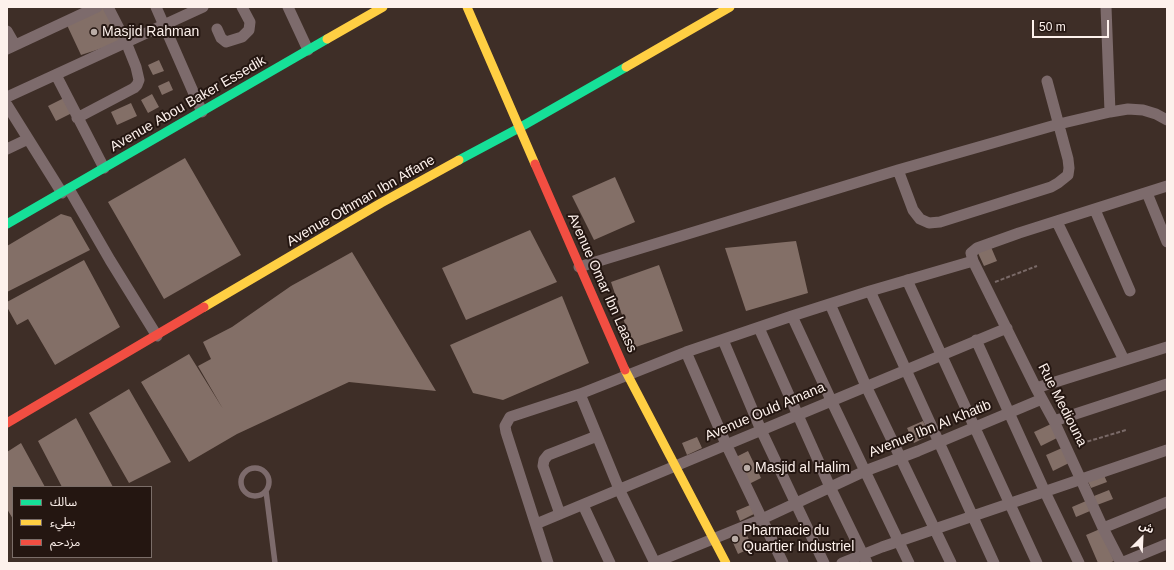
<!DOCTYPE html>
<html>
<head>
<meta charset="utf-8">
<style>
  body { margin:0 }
  #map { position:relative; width:1174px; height:570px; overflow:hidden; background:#3e2e27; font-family:Helvetica,"Noto Sans Arabic",sans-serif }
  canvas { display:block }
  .frame { position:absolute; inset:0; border:8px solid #fdf1ec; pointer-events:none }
  .legend { position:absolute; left:12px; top:486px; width:140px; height:72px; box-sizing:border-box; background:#241611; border:1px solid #7b6e69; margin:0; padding:5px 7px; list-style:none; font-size:12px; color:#fdf1ec }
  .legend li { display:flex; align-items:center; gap:8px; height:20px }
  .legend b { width:20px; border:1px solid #7b6e69 }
  .north { position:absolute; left:1122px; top:518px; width:40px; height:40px; -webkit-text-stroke:3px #241611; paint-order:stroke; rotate:24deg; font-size:11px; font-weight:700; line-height:16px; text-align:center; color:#fdf1ec }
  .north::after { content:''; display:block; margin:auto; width:14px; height:18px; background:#fdf1ec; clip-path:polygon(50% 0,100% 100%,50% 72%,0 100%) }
  .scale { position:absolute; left:1032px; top:20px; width:77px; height:18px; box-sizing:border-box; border:2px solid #fdf1ec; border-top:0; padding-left:5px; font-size:12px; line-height:14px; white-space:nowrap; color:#fdf1ec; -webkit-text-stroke:3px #241611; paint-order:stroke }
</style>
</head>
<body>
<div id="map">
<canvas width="1174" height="570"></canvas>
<div class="frame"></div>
<ul class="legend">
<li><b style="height:5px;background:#16e098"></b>سالك</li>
<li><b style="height:5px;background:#ffcf43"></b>بطيء</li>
<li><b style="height:5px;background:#f24e42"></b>مزدحم</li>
</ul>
<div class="north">ش</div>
<div class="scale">50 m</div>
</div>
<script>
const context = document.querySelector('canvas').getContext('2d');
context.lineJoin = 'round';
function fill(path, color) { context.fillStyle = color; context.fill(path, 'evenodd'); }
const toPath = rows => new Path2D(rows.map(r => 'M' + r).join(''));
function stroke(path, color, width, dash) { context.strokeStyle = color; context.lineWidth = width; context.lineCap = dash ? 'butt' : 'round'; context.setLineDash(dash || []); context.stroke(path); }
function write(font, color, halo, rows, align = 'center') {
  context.font = font + ' Helvetica,sans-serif'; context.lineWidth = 4; context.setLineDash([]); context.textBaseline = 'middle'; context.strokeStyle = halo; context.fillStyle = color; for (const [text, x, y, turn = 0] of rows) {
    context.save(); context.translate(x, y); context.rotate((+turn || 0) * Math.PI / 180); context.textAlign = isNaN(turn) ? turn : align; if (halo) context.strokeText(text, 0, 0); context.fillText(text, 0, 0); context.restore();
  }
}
const building = toPath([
  [101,7,104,7,124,41,81,55,66,23],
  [159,60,164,71,153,75,148,65],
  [169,81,173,90,162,95,158,86],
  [152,94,159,107,148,113,141,100],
  [64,98,72,113,56,121,48,106],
  [131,103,137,116,117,125,111,112],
  [185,158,241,255,164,299,108,202],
  [615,177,635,222,594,240,572,196],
  [61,214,71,217,90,250,7,292,7,246],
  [530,230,557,282,466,320,442,268],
  [796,241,808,293,746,311,725,248],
  [991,247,997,261,984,266,978,253],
  [352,252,436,391,349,382,237,434,189,462,141,382,189,354,223,409,198,366,211,359,203,342,232,327,291,286],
  [84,260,120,327,55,365,28,319,17,325,7,307,7,302],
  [659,265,683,331,633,348,611,282],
  [562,296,589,363,503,400,473,393,450,345],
  [129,389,171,462,129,483,89,413],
  [76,418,113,487,62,487,38,441],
  [923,421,930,435,914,443,907,428],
  [1051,424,1057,438,1041,446,1034,432],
  [697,437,702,448,687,455,682,443],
  [21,443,45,487,13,487,13,519,7,509,7,452],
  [1062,448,1069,463,1053,471,1046,455],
  [748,451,761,478,747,485,734,458],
  [1103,473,1107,482,1091,488,1087,479],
  [1109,490,1113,499,1097,505,1094,496],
  [1086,501,1090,511,1076,517,1072,507],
  [750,505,754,514,740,521,736,511],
  [1100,529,1114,561,1109,563,1098,563,1086,535],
  [744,530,753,547,738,554,730,536]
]);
const path = toPath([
  [995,282,1037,266],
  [1076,445,1126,430]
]);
const lane = toPath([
  '241 482a14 14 0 1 1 28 0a14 14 0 1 1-28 0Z',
  [266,491,275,563]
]);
const street = toPath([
  [156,7,202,112],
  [288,7,308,50],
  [1106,7,1110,112],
  [217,29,221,38,226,42,242,37,249,30,250,22,242,7],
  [7,31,15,45],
  [7,49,97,7],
  [56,75,104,168],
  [7,97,203,7],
  [7,105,62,193],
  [77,118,134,88,137,85,139,80,136,67,126,42,108,7],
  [7,149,28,139],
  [898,170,913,210,920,219,929,223,940,222,1051,187,1058,183,1068,175,1069,168,1068,159,1047,81],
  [69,189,110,260,157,336],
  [1147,193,1167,242],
  [1095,210,1130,291],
  [1057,222,1124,360],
  [579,267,898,170,1059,124,1110,112,1128,109,1143,110,1156,114,1167,120],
  [907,280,1037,563],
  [870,291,994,563],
  [830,304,866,386,951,563],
  [792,316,831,400,909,563],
  [759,328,830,487,867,563],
  [723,340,761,430,824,563],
  [976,340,1045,492,1079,563],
  [686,352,726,444,783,563],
  [1036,388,1167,347],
  [580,394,619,489,655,563],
  [1054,421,1167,384],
  [583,505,610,563],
  [560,514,543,466,544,460,548,455,597,436],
  [536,524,1007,328],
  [1103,528,1167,502],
  [548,563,506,432,505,426,510,417,580,394,686,352,792,316,870,291,973,261],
  [654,563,762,519,865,471,918,451,1042,399],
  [842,563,882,547,1167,450],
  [1121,563,1103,528,1054,421,1036,388,973,261,971,253,977,248,1019,233,1167,186],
  [1121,563,1167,544]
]);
const fast = toPath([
  [459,160,519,128,626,67],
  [7,224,327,39]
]);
const slow = toPath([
  [467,7,535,164],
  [327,39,383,7],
  [626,67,730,7],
  [204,307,381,203,459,160],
  [625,370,726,563]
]);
const jam = toPath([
  [535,164,625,370],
  [7,423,204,307]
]);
const markers = [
  [94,32,4,"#baada7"],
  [747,468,4,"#baada7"],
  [735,539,4,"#baada7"]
];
const poiNames = [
  ["Masjid Rahman",102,32],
  ["Masjid al Halim",755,468],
  ["Pharmacie du",743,531],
  ["Quartier Industriel",743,547]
];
const streetNames = [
  ["Avenue Abou Baker Essedik",188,104,-30],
  ["Avenue Othman Ibn Affane",361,201,-30],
  ["Avenue Omar Ibn Laass",602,283,66],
  ["Rue Mediouna",1062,405,63],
  ["Avenue Ould Amana",765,412,-23],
  ["Avenue Ibn Al Khatib",930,429,-22]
];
fill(building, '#836f67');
stroke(path, '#7a6a68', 2, [4, 2]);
stroke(lane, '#7d6b6c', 5.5);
stroke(street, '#7d6b6c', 11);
stroke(fast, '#16e098', 9);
stroke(slow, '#ffcf43', 9);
stroke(jam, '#f24e42', 9);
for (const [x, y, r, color] of markers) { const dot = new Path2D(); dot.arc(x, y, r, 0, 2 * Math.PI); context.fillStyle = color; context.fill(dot); stroke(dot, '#241611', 1.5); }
write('14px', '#fdf1ec', '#241611', poiNames, 'left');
write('14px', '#fdf1ec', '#241611', streetNames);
</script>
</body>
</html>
